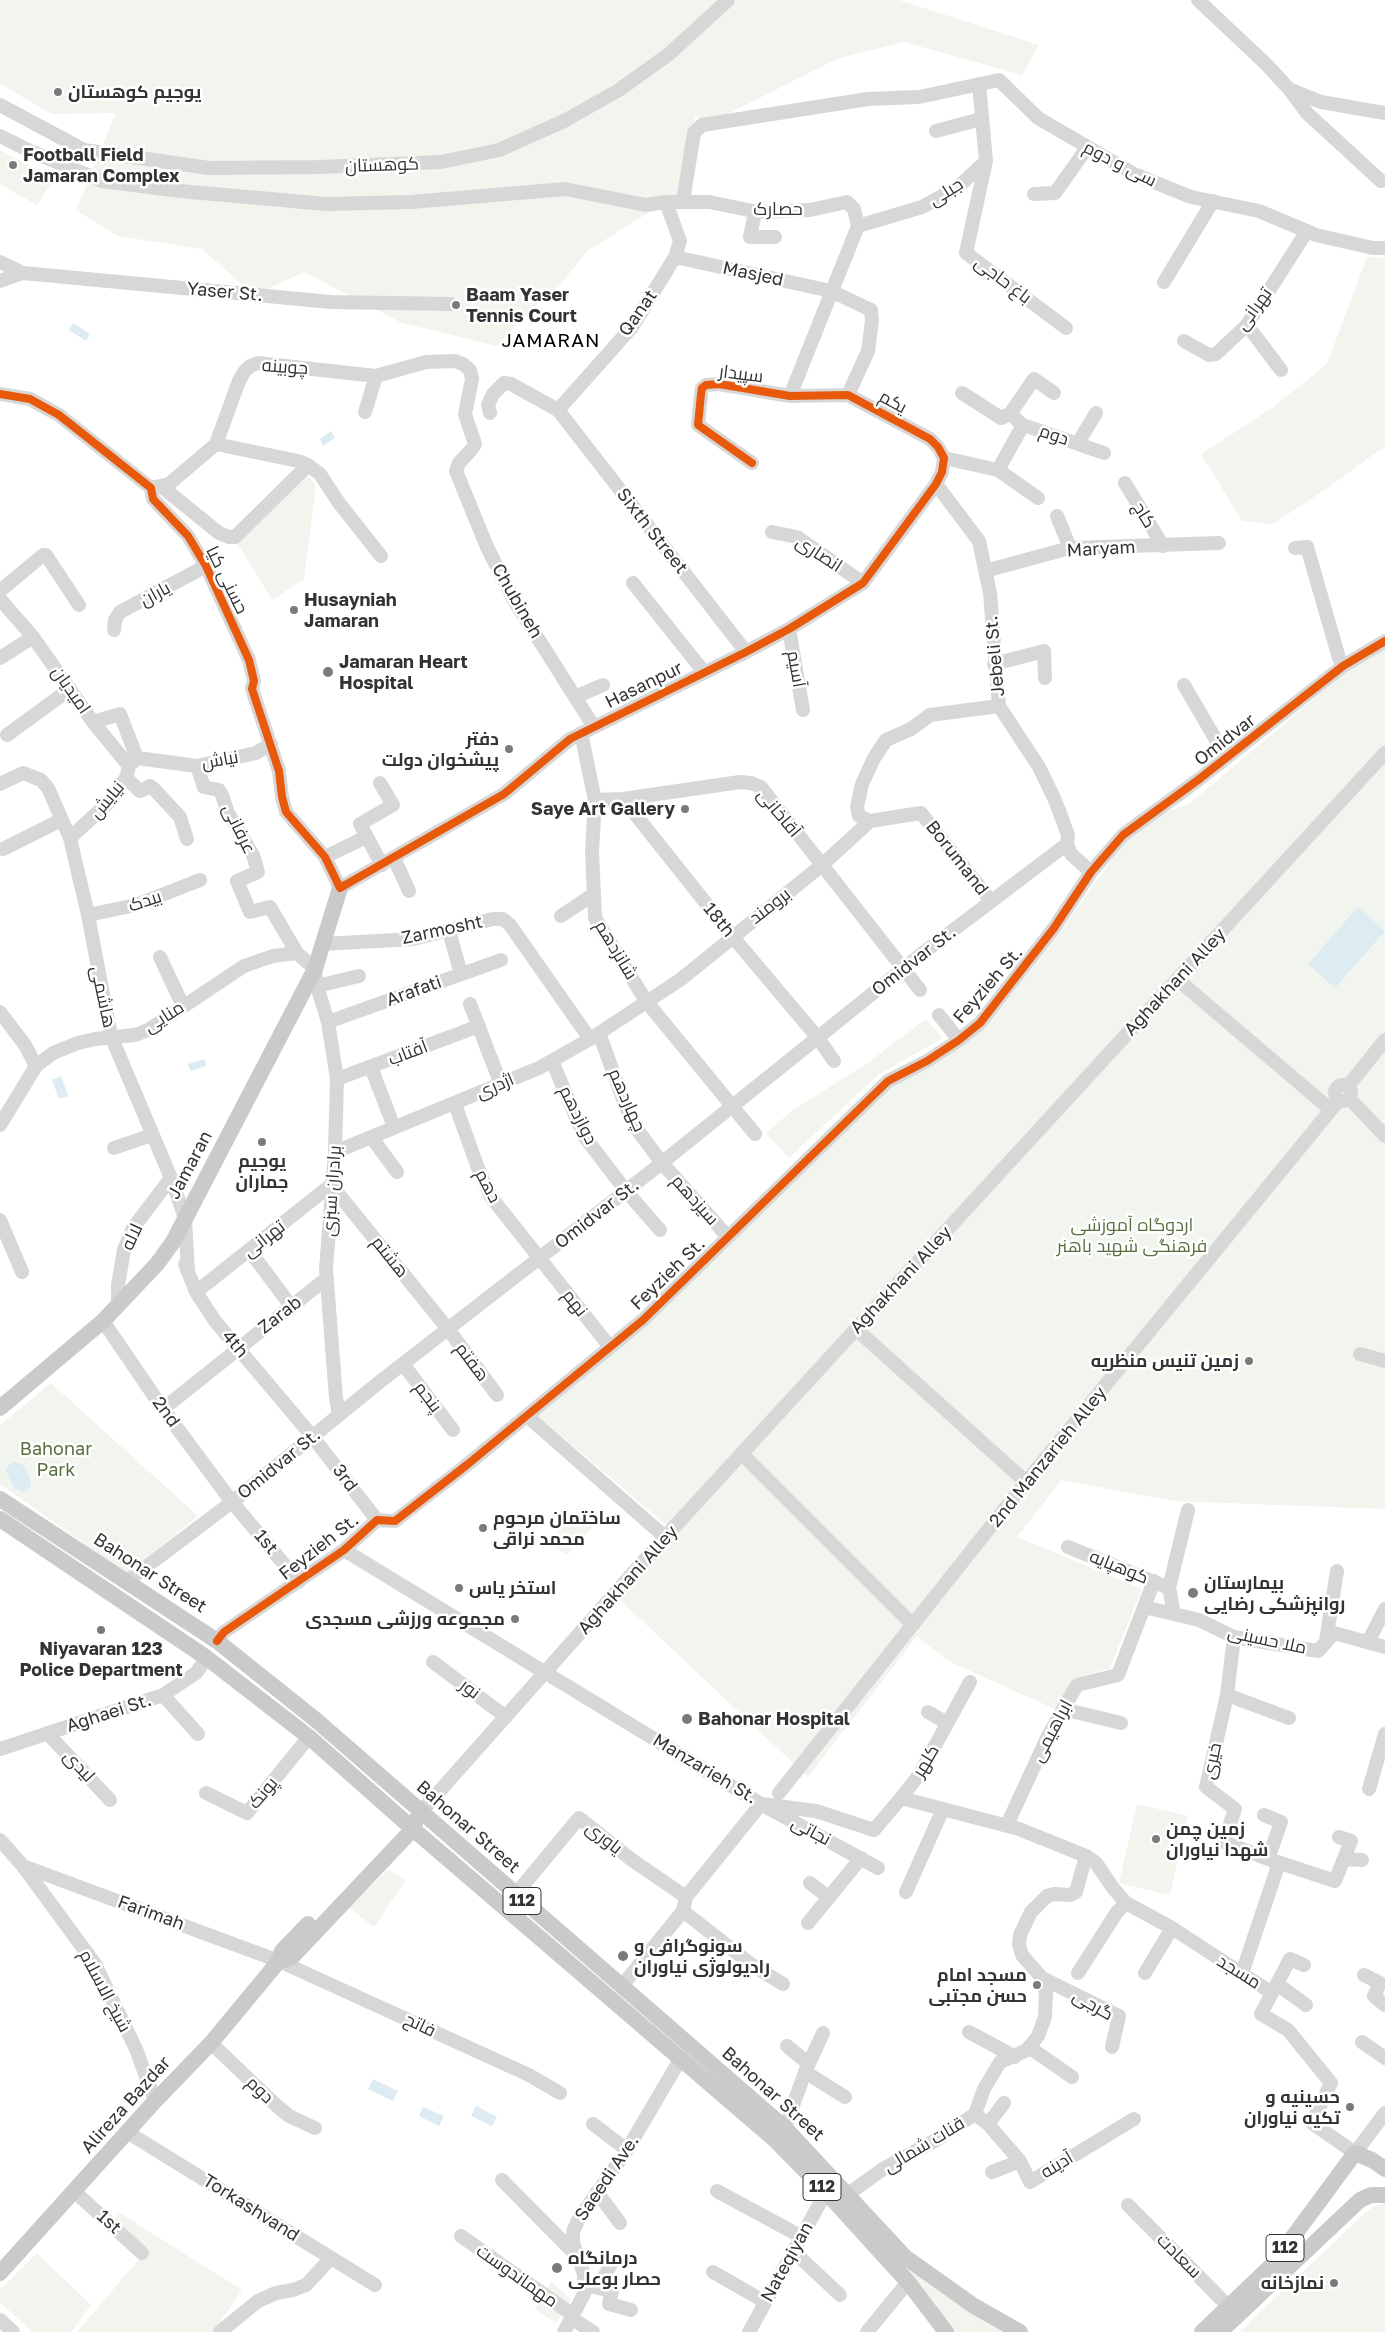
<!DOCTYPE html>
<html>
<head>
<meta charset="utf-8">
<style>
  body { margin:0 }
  canvas { display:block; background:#fff }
</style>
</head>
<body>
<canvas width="1385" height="2332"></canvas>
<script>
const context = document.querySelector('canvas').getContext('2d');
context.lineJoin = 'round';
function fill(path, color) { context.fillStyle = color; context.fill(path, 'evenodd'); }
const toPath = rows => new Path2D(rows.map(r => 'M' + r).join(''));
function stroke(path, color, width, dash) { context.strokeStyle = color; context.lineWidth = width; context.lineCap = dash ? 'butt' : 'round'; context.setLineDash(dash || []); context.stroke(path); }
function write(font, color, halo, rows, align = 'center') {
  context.font = font + ' "Golos Text",Cairo,sans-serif'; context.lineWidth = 5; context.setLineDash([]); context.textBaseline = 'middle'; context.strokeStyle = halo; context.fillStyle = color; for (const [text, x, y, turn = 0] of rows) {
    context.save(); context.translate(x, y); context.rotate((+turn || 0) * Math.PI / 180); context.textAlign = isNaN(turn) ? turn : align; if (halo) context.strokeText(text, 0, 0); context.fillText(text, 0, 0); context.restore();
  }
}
const green = toPath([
  [0,0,899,0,1039,45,1022,75,904,42,839,58,716,120,695,117,682,192,587,251,560,285,524,316,497,346,402,323,304,272,254,295,202,249,117,236,76,210,116,113,52,114,0,84],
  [0,150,54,179,37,205,0,184],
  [1367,257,1385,258,1385,446,1329,487,1273,524,1242,521,1201,454,1272,408,1327,364],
  [306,473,316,486,304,579,272,600,236,541],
  [1385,648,1385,1509,1174,1501,1061,1480,1017,1537,1142,1589,1110,1668,1074,1679,1057,1710,948,1661,917,1636,808,1777,619,1599,677,1534,537,1415,663,1309,891,1087,971,1040,995,1016,1059,934,1126,840,1155,816,1189,804,1347,671],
  [926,1019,943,1038,878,1075,789,1158,766,1133,793,1110,865,1065],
  [51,1383,198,1516,127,1574,0,1484,0,1425],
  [582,1507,599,1520,567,1555,549,1542],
  [1137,1804,1188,1816,1170,1895,1119,1883],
  [388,1870,406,1880,374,1927,349,1908],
  [1385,2203,1385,2332,1239,2332,1366,2212,1374,2206],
  [120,2213,242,2290,213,2332,77,2332,145,2252,112,2221],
  [881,2241,1006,2332,954,2332],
  [37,2253,91,2305,71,2332,32,2332,0,2302,0,2290],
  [551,2282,571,2299,556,2323,535,2309]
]);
const water = toPath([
  [73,323,90,334,86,341,69,330],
  [331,431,335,438,323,446,320,439],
  [1358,907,1385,931,1335,988,1308,964],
  [205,1059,206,1066,190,1071,188,1064],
  [61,1076,68,1096,59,1099,52,1080],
  [14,1462,23,1465,31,1480,30,1487,24,1493,15,1488,8,1476,6,1470,10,1464],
  [373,2079,398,2091,393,2101,368,2089],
  [476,2106,497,2117,492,2126,471,2116],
  [423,2107,444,2116,439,2126,419,2116]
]);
const minor = toPath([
  [1198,0,1267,65,1290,90,1307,113,1381,181],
  [1291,90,1321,102,1385,113],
  [0,105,84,150,209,168,319,167,441,162,499,150,564,121,619,90,669,54,728,0],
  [936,131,981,119],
  [0,136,28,150,102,181,180,191,326,204,411,202,565,189,646,205,666,202,709,202,758,212,810,210,847,202,854,209,858,226],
  [986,161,966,253,1066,328],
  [1034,194,1055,193,1087,148],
  [683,201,694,133,702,125,868,99,919,97,999,80,1038,118,1134,174,1191,197,1259,211,1316,235,1373,248,1385,248],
  [755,212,750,237,775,237],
  [858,226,922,207,957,188,986,161,979,84],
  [675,257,831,291,871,310,872,321,868,351,848,395],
  [0,262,23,273],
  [0,281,23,273,331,302,451,304],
  [1164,282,1213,201],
  [1247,325,1281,370],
  [1184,341,1209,355,1216,354,1247,325,1307,231],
  [962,393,1001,418,1010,414,1023,425],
  [0,394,30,399,59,415,151,488,153,499,188,536,206,566,249,660,254,681,252,689,279,771,282,797,286,812,325,857,340,888,504,794,570,739,746,652,789,629,863,583,936,484,942,472,944,458,938,447,930,439,848,395,790,396,719,384,706,385,702,388,701,394,698,425,752,463],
  [790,396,858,226],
  [558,410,632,327,675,257,680,241,666,202],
  [365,412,376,376],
  [490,413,488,405,493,394,504,383,511,384,558,410,746,652],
  [1010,414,1034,379,1054,393],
  [1078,443,1096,413],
  [216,444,239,381,244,372,250,366,258,363,376,376,426,362,455,361,463,364,470,370,472,379,465,414,475,444,472,449,459,463,456,471,487,547,515,602,594,727],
  [944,458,998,470,1038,498],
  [998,470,1023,425,1104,453],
  [1125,483,1163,546],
  [936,484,979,541,990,593,999,706,1039,767,1055,800,1068,835,1067,844,1071,854,1091,872],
  [161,486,219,533,229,537,235,537,308,465],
  [151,488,169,484,216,444,298,461,308,465,320,474,339,503,381,556],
  [1057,516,1070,548],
  [772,532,797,537,863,583],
  [1295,548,1307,547,1339,658,1343,666],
  [985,571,1070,548,1219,543],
  [633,583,704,672],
  [0,591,43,555,46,555,79,605],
  [0,599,33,637,93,722,129,766],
  [789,629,803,710],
  [114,630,115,620,120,612,206,566],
  [0,658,33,637],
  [994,664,1044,651,1045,678],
  [1184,685,1223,752],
  [575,697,603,685],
  [93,722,120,714,137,758],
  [581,733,595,800,592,851,595,918,646,1001,755,1134],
  [7,735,70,689],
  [137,758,197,766,256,753,271,744],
  [197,766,204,787,219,790,222,795,228,813,253,855,258,872,237,881,250,912,270,907,297,953,315,969,317,986,328,1022,337,1079,335,1152,326,1269,336,1398,339,1415],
  [126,778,140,791,150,786,153,788,180,817,187,839],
  [380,783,393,805,360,824,382,865],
  [0,784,23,773,41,780,48,788,70,838,88,915,111,1036,171,1178,185,1218,188,1272],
  [623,799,732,936,818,1038,834,1061],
  [595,800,623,799,740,782,751,783,761,787,920,990],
  [870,821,859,816,857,807,862,784,874,758,886,740,911,729,930,715,999,706],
  [70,838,110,801,126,778,129,766,135,760],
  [3,849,61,820],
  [325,857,366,837],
  [394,858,409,891],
  [88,915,136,905,200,880],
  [561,916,594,894],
  [449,931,461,974],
  [323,944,413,939,493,919,503,919,510,925,590,1039],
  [160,957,183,1006],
  [1177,979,1331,1110],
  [317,986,359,976],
  [470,1004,500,1082],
  [0,1012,25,1045,36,1066],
  [939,1015,959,1040],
  [328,1022,501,960],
  [599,1033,624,1102,636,1128,662,1163,728,1237],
  [552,1061,584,1136,626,1191,660,1230],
  [371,1067,394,1127],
  [337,1079,479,1026],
  '1335 1093a8 8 0 1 1 16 0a8 8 0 1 1-16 0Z',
  [1348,1086,1385,1040],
  [1349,1098,1385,1136],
  [455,1104,478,1168,491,1197,610,1347],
  [0,1125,36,1066,53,1053,78,1043,95,1039,135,1035,148,1030,244,966,273,956,297,953],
  [372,1138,397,1172],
  [114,1148,152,1135],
  [335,1152,539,1068,590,1039,680,980,822,865,870,821,921,813,991,901],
  [331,1185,448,1329,497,1395],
  [0,1220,22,1272],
  [249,1250,291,1306],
  [185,1264,196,1292,215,1321,312,1436,377,1520],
  [196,1292,331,1185],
  [118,1306,118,1285,124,1250,133,1228,171,1178],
  [103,1321,163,1409,232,1502,299,1582],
  [856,1329,1026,1482],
  [1360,1354,1385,1361],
  [403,1364,453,1430],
  [163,1409,327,1278],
  [527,1416,665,1537],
  [742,1454,913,1625],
  [1068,1547,1169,1588],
  [344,1550,761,1804,816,1811,874,1830,901,1798,1019,1829,1086,1856,1096,1863,1113,1888,1126,1903,1172,1928,1272,1993],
  [126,1582,232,1502,382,1380,649,1173,923,953,1067,844],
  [1144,1607,1199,1620,1234,1637,1318,1651,1334,1633,1385,1647],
  [1174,1613,1169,1588,1188,1510],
  [1234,1637,1227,1695,1206,1787,1235,1809,1224,1842,1268,1859,1335,1881,1351,1841,1339,1837],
  [217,1641,224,1632,344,1550,377,1520,395,1521,468,1464,643,1320,888,1081,927,1061,959,1040,980,1023,1054,928,1091,872,1123,835,1198,780,1343,666,1385,641],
  [1326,1641,1337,1571],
  [1368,1642,1385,1609],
  [433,1662,506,1717],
  [163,1695,198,1734],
  [1227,1695,1289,1718],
  [1063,1709,1121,1723],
  [928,1712,947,1723],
  [47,1733,110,1800],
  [0,1749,163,1695,196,1673,207,1658],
  [1369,1789,1385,1734],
  [206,1793,247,1813,309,1737],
  [779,1793,1026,1482,1339,1100],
  [901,1798,919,1775,970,1682],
  [421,1812,665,1537,1385,753],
  [1264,1815,1281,1822,1268,1859],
  [1007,1825,1048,1736,1077,1685,1118,1675,1154,1581],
  [0,1840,23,1866,95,1964,136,2049,155,2101],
  [1344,1859,1362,1860],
  [23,1866,279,1961,529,2075,560,2093],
  [810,1883,828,1897],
  [906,1892,943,1809],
  [515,1895,579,1818,632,1860,686,1897],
  [683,1911,752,1965,783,1984],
  [808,1923,861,1858],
  [1304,1965,1290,1959,1261,2014,1288,2030,1331,2083,1312,2123,1355,2153,1385,2113],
  [1078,1973,1117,1912,1126,1903],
  [1145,1973,1172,1928],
  [1242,1973,1279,1863],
  [1364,1975,1380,1983,1374,1996,1385,2005],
  [1042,1978,1119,2016,1112,2047],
  [1277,1984,1306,2005],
  [621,1987,683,1911,686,1897,761,1804,878,1868],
  [969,2032,1015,2057],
  [1362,2042,1385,2058],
  [211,2043,277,2106,289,2116,315,2128],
  [787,2046,809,2064],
  [1029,2047,1072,2077],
  [805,2072,845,2097],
  [975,2114,988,2124,1020,2161,1030,2182,1134,2119],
  [593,2124,627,2150],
  [988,2124,1004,2103],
  [785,2128,805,2072,823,2033],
  [127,2132,375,2285],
  [992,2172,1020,2161],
  [502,2180,576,2255],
  [717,2191,802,2237],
  [75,2192,142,2253],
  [597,2192,620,2223],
  [848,2194,883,2169,938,2139,975,2114,984,2089,1000,2062,1027,2050,1038,2036,1045,2017,1046,1993,1042,1978,1022,1955,1019,1945,1020,1935,1031,1912,1047,1896,1054,1894,1070,1895,1076,1892,1086,1856],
  [1128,2205,1229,2307],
  [461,2236,573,2315],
  [793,2251,840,2295],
  [713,2272,765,2302],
  [585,2285,612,2291,609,2304,631,2310],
  [599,2287,612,2262],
  [571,2318,593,2332],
  [0,2320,13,2332],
  [220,2332,258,2301,276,2293,293,2290,306,2285,331,2258],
  [564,2332,584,2294,584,2274,573,2243,573,2232,578,2220,627,2150,681,2058],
  [749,2332,826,2192],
  [867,2332,908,2282]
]);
const major = toPath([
  [0,1408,103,1321,157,1264,173,1242,315,969,340,888],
  [0,1499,217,1641,316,1720,785,2128,905,2257,974,2306,1020,2332],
  [0,1519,207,1658,309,1737,413,1829,774,2139,826,2192,908,2282,946,2332],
  [279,1961,282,1951,308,1924],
  [0,2273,155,2101,211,2043,279,1961,292,1957,413,1829,416,1820],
  [1202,2332,1273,2264,1355,2153,1372,2160,1385,2169],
  [1220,2332,1360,2200,1371,2195,1385,2195]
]);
const cycleway = toPath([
  [0,394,30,399,59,415,151,488,153,499,188,536,206,566,249,660,254,681,252,689,279,771,282,797,286,812,325,857,340,888,504,794,570,739,746,652,789,629,863,583,936,484,942,472,944,458,938,447,930,439,848,395,790,396,719,384,706,385,702,388,701,394,698,425,752,463],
  [217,1641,224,1632,344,1550,377,1520,395,1521,468,1464,643,1320,888,1081,927,1061,959,1040,980,1023,1054,928,1091,872,1123,835,1198,780,1343,666,1385,641]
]);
const markers = [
  [58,92,5,"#7a7a7a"],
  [13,165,5,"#7a7a7a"],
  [456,305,5,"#7a7a7a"],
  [294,610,5,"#7a7a7a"],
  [328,672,6,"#7a7a7a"],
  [509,749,5,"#7a7a7a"],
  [685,809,5,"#7a7a7a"],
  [262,1142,5,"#7a7a7a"],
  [1249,1361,5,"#7a7a7a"],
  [483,1528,5,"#7a7a7a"],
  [459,1588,5,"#7a7a7a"],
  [1193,1593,6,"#7a7a7a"],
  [515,1619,5,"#7a7a7a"],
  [101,1630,5,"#7a7a7a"],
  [687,1719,6,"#7a7a7a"],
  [1156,1839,5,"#7a7a7a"],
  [623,1956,6,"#7a7a7a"],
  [1037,1985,5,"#7a7a7a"],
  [1350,2107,5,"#7a7a7a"],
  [557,2268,6,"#7a7a7a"],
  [1334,2283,5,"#7a7a7a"]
];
const shields = [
  [522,1901,38],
  [822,2187,38],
  [1285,2248,38]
];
const shieldNames = [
  ["112",522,1901],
  ["112",822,2187],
  ["112",1285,2248]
];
const poiNames = [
  ["یوجیم کوهستان",68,92],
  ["Football Field",23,155],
  ["Jamaran Complex",23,176],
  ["Baam Yaser",466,295],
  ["Tennis Court",466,316],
  ["Husayniah",304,600],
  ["Jamaran",304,621],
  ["Jamaran Heart",339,662],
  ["Hospital",339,683],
  ["دفتر",499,739,"right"],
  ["پیشخوان دولت",499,760,"right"],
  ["Saye Art Gallery",675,809,"right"],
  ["یوجیم",262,1161,"center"],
  ["جماران",262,1182,"center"],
  ["زمین تنیس منظریه",1239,1361,"right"],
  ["ساختمان مرحوم",493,1518],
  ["محمد نراقی",493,1539],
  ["بیمارستان",1204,1583],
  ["روانپزشکی رضایی",1204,1604],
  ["استخر یاس",469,1588],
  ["مجموعه ورزشی مسجدی",505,1619,"right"],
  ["Niyavaran 123",101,1649,"center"],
  ["Police Department",101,1670,"center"],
  ["Bahonar Hospital",698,1719],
  ["زمین چمن",1166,1829],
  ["شهدا نیاوران",1166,1850],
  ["سونوگرافی و",634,1946],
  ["رادیولوژی نیاوران",634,1967],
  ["مسجد امام",1027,1975,"right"],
  ["حسن مجتبی",1027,1996,"right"],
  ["حسینیه و",1340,2097,"right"],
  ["تکیه نیاوران",1340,2118,"right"],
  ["درمانگاه",568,2258],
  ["حصار بوعلی",568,2279],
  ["نمازخانه",1324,2283,"right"]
];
const streetNames = [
  ["سی و دوم",1120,164,27],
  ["کوهستان",382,165,-2],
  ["جبلی",946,192,-32],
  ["حصارک",778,209],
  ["Masjed",753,274,12],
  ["باغ حاجی",1003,280,37],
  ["Yaser St.",225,292,5],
  ["تهرانی",1254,309,-54],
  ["Qanat",638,313,-55],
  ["چوبینه",285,367,4],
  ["سپیدار",741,374,7],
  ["یکم",893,402,29],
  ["دوم",1054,435,19],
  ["کاج",1144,515,59],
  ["Sixth Street",652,531,52],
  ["Maryam",1101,549,-3],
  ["انصاری",819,554,33],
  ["حسنی کیا",227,580,64],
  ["یاران",155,594,-29],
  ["Chubineh",517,601,60],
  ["Jebeli St.",995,656,-95],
  ["آسیم",796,669,80],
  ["Hasanpur",644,685,-26],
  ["امیدیان",71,690,55],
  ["Omidvar",1225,740,-38],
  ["نیاش",220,760,-10],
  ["نیایش",107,800,-50],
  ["آقاخانی",779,813,50],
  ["عرفانی",239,829,64],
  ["Borumand",957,858,52],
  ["بیدک",145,901,-18],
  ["برومند",770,906,-38],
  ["18th",719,920,51],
  ["Zarmosht",442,930,-12],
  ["شانزدهم",616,950,59],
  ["Omidvar St.",914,961,-38],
  ["Aghakhani Alley",1175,982,-47],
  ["Feyzieh St.",988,985,-49],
  ["Arafati",414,991,-20],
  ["هاشمی",103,997,78],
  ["منایی",164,1017,-32],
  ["آفتاب",408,1053,-21],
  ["اژدری",495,1086,-23],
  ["چهاردهم",627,1100,66],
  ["دوازدهم",578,1115,63],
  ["Jamaran",190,1165,-62],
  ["دهم",488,1186,62],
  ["برادران سبزی",332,1191,-86],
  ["سیزدهم",695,1200,48],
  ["Omidvar St.",597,1214,-38],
  ["لاله",132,1237,-65],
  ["تهرانی",264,1239,-38],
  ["هشتم",390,1257,51],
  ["Feyzieh St.",668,1274,-44],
  ["Aghakhani Alley",901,1280,-47],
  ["نهم",575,1303,52],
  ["Zarab",280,1315,-38],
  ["4th",235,1344,50],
  ["هفتم",472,1362,53],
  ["پنجم",428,1397,53],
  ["2nd",166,1412,54],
  ["2nd Manzarieh Alley",1048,1457,-51],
  ["Omidvar St.",279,1464,-39],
  ["3rd",345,1478,53],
  ["1st",266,1542,50],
  ["Feyzieh St.",319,1547,-38],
  ["کوهپایه",1119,1567,22],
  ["Bahonar Street",150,1573,33],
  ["Aghakhani Alley",628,1580,-48],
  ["ملا حسینی",1267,1640,12],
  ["نور",470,1689,37],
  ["Aghaei St.",109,1713,-18],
  ["ابراهیمی",1052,1731,-62],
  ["کلهر",926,1761,-59],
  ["خیری",1212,1761,-78],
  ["لیدی",79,1766,47],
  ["Manzarieh St.",705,1769,31],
  ["پونک",263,1793,-50],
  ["Bahonar Street",468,1827,41],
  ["نجاتی",811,1831,28],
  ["یاوری",604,1838,38],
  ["Farimah",151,1913,20],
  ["مسجد",1239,1972,32],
  ["شیخ الاسلام",105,1991,62],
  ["گرجی",1093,2005,30],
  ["فاتح",420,2025,25],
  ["دوم",260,2090,44],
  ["Bahonar Street",773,2094,42],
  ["Alireza Bazdar",126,2105,-48],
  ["قنات شمالى",924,2145,-31],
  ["آدینه",1057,2165,-31],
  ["Saeedi Ave.",607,2178,-56],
  ["Torkashvand",251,2208,32],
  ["1st",109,2222,42],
  ["سعادت",1179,2256,45],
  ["Nateqiyan",787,2262,-61],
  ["مهماندوست",517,2276,35]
];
const parkNames = [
  ["اردوگاه آموزشی",1132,1225],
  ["فرهنگی شهید باهنر",1132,1246],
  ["Bahonar",56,1449],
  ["Park",56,1470]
];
const neighbourhoodNames = [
  ["JAMARAN",551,341]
];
fill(green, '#f1f5ed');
fill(water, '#ddebf3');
stroke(minor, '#d7d7d7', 14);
stroke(major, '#cacaca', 16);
stroke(cycleway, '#e8590c', 8);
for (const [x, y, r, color] of markers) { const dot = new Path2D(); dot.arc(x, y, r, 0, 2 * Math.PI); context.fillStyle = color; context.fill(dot); stroke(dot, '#fff', 2); }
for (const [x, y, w] of shields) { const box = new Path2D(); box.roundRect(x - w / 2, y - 13.5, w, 27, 4); context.fillStyle = '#fff'; context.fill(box); stroke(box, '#333', 1); }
write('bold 16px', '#333', null, shieldNames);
write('bold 18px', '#333', '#fff', poiNames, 'left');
write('18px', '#333', '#fff', streetNames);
write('18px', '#56703f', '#fff', parkNames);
context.letterSpacing = '1px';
write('19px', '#000', '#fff', neighbourhoodNames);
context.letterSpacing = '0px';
</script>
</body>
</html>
